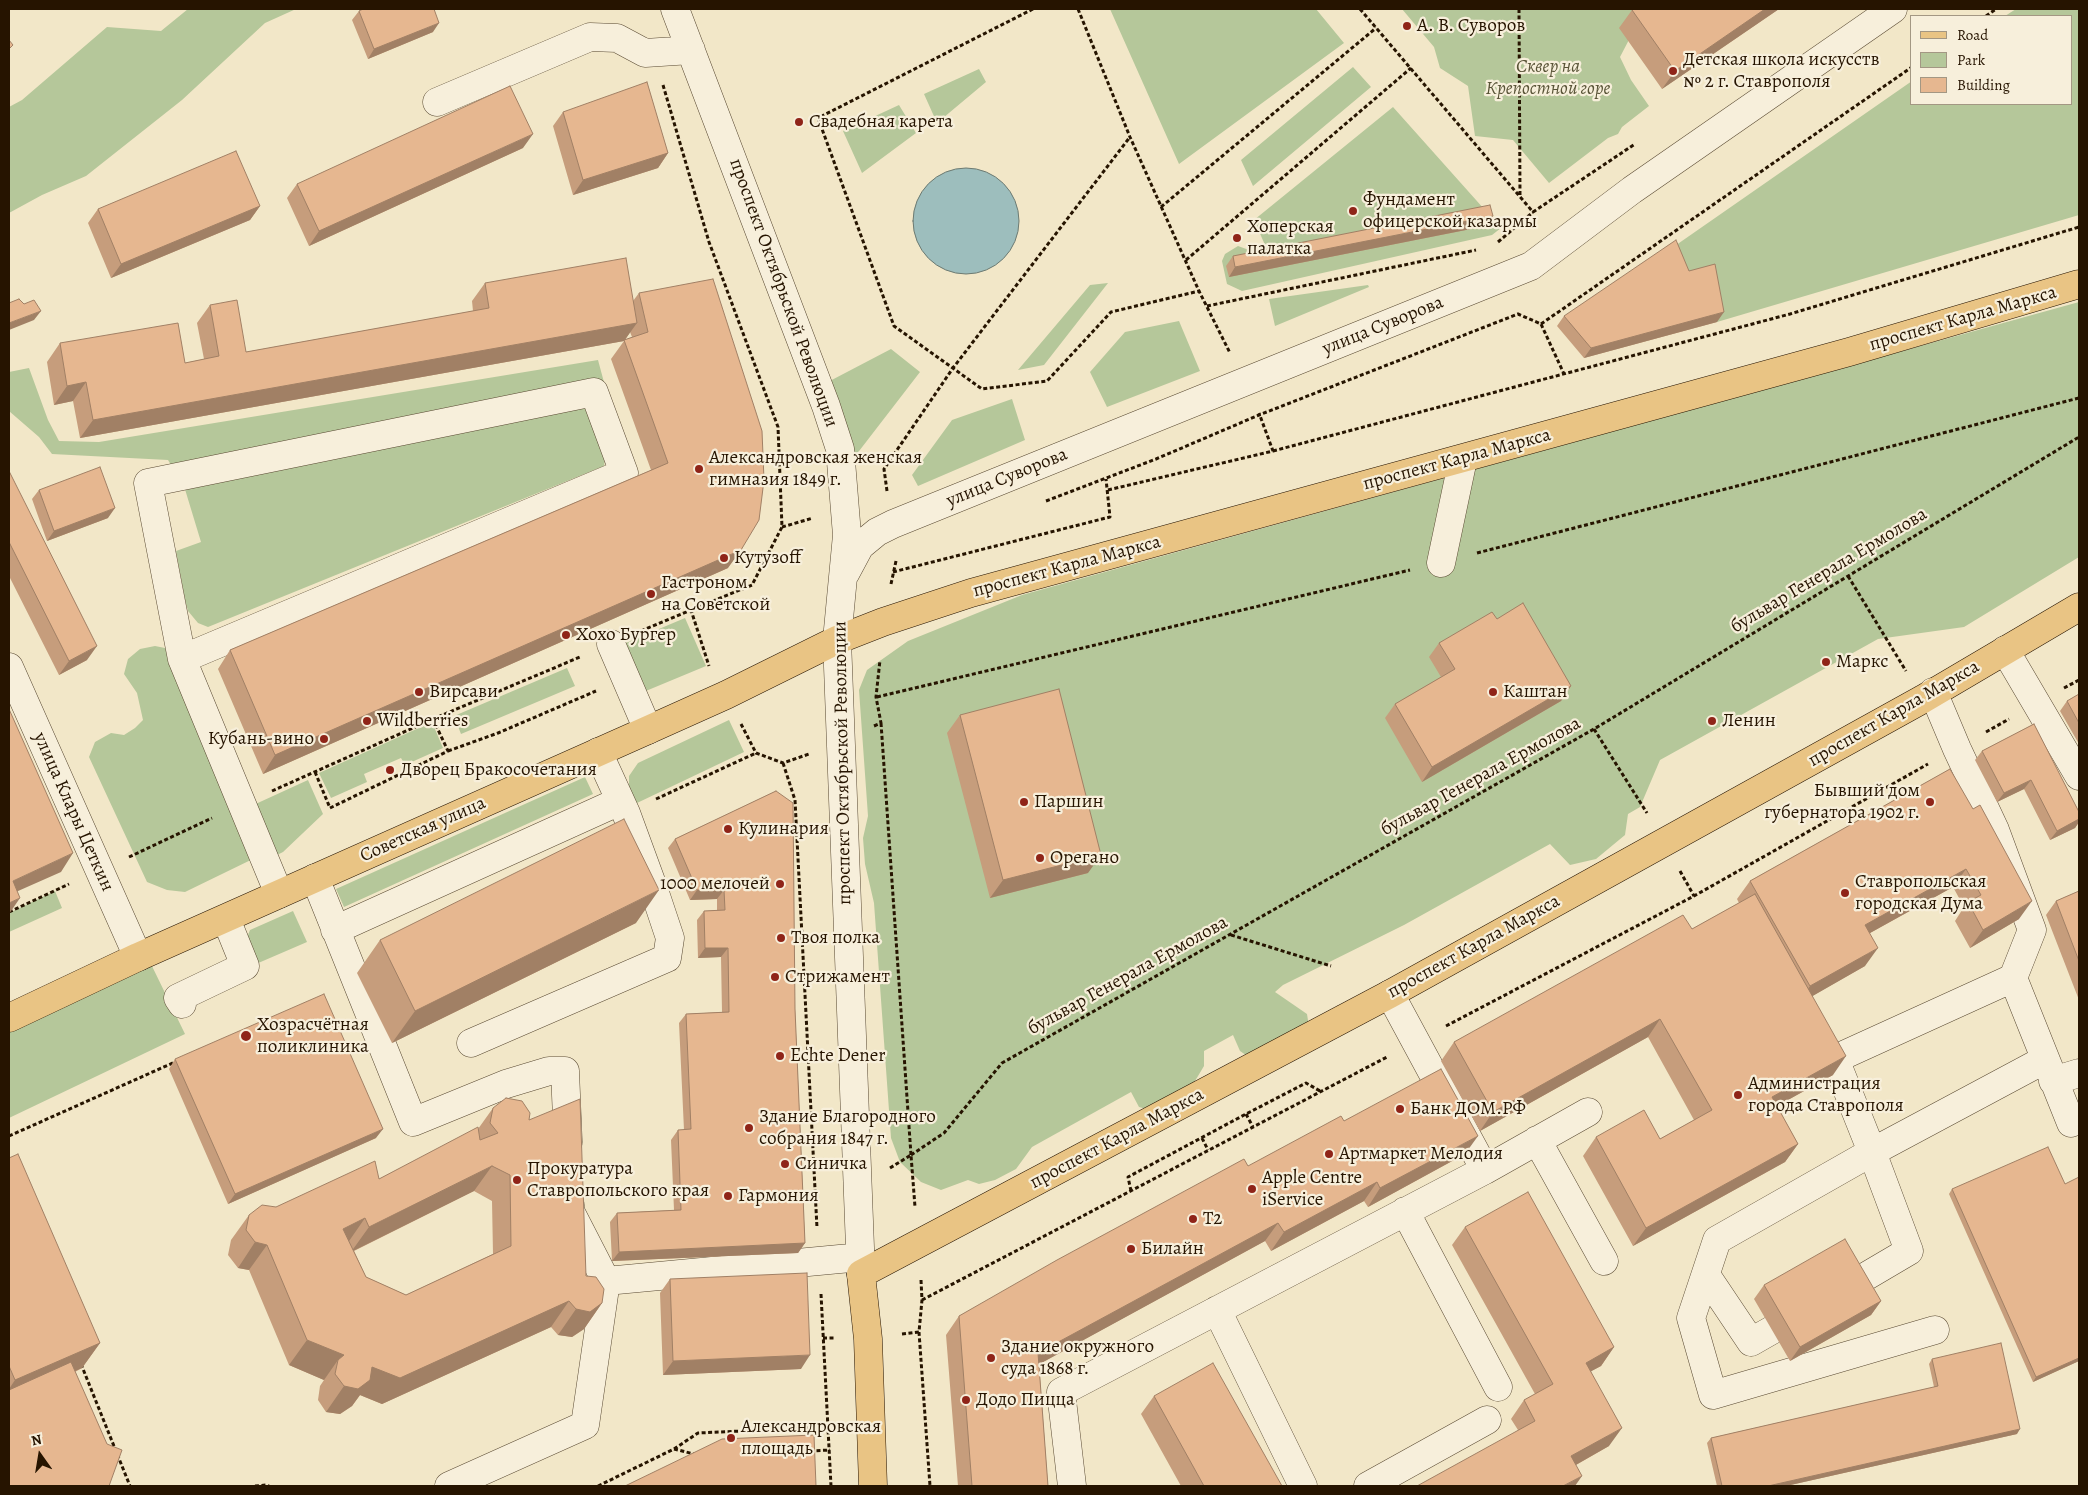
<!DOCTYPE html>
<html>
<head>
<meta charset="utf-8">
<style>
  body { margin:0 }
  #map { position:relative; width:2088px; height:1495px; overflow:hidden; background:#f2e7c8; font-family:Alegreya,serif }
  canvas { display:block }
  .frame { position:absolute; inset:0; border:10px solid #261400; pointer-events:none }
  .legend { position:absolute; left:1910px; top:15px; width:162px; height:90px; box-sizing:border-box; background:#f7efdb; border:1px solid #a39783; margin:0; padding:6px 9px; list-style:none; font-size:15px; color:#261400 }
  .legend li { display:flex; align-items:center; gap:10px; height:25px }
  .legend b { width:25px; border:1px solid #a39783 }
  .north { position:absolute; left:15px; top:1430px; width:50px; height:50px; -webkit-text-stroke:4px #f7efdb; paint-order:stroke; rotate:347deg; font-size:14px; font-weight:700; line-height:20px; text-align:center; color:#261400 }
  .north::after { content:''; display:block; margin:auto; width:18px; height:22px; background:#261400; clip-path:polygon(50% 0,100% 100%,50% 72%,0 100%) }
</style>
</head>
<body>
<div id="map">
<canvas width="2088" height="1495"></canvas>
<div class="frame"></div>
<ul class="legend">
<li><b style="height:6px;background:#e9c484"></b>Road</li>
<li><b style="height:14px;background:#b5c79a"></b>Park</li>
<li><b style="height:14px;background:#e6b790"></b>Building</li>
</ul>
<div class="north">N</div>
</div>
<script>
const context = document.querySelector('canvas').getContext('2d');
context.lineJoin = 'round';
function fill(path, color) { context.fillStyle = color; context.fill(path, 'evenodd'); }
const toPath = rows => new Path2D(rows.map(r => 'M' + r).join(''));
function stroke(path, color, width, dash) { context.strokeStyle = color; context.lineWidth = width; context.lineCap = dash ? 'butt' : 'round'; context.setLineDash(dash || []); context.stroke(path); }
function write(font, color, halo, rows, align = 'center') {
  context.font = font + ' Alegreya,serif'; context.lineWidth = 4.5; context.setLineDash([]); context.textBaseline = 'middle'; context.strokeStyle = halo; context.fillStyle = color; for (const [text, x, y, turn = 0] of rows) {
    context.save(); context.translate(x, y); context.rotate((+turn || 0) * Math.PI / 180); context.textAlign = isNaN(turn) ? turn : align; if (halo) context.strokeText(text, 0, 0); context.fillText(text, 0, 0); context.restore();
  }
}
const green = toPath([
  [188,9,296,9,265,23,182,100,86,176,42,195,9,213,9,107,22,100,107,27,161,31],
  [1110,9,1316,9,1344,43,1179,164],
  [1402,9,1645,9,1620,57,1631,80,1649,106,1622,127,1618,134,1608,138,1549,183,1513,140,1475,136,1468,86,1440,68,1434,47],
  [2016,9,2079,9,2079,215,1717,322,1708,274,1682,281,1669,250,1912,81,1912,104,2072,104,2072,16,2005,16],
  [1353,67,1371,87,1253,186,1241,160],
  [979,69,986,82,937,123,924,94],
  [899,105,916,133,862,173,843,131],
  [1393,107,1501,228,1492,235,1242,291,1227,284,1222,261,1225,254,1238,246,1249,250,1265,245,1254,220],
  [1108,283,1044,365,1018,370,1090,285],
  [1368,285,1369,287,1275,326,1269,299],
  [2079,302,2079,557,1964,627,1878,639,1660,760,1640,807,1628,814,1625,835,1596,859,1570,865,1550,844,1404,925,1283,985,1275,992,1307,1014,1309,1027,1253,1060,1240,1051,1233,1035,1204,1051,1204,1066,1192,1086,1157,1112,1139,1107,1131,1092,1032,1147,1016,1169,995,1180,979,1184,968,1180,941,1190,921,1182,900,1162,891,1138,874,903,865,864,863,838,868,816,859,690,867,670,908,641,1022,595],
  [1179,321,1200,371,1107,407,1090,372,1125,332],
  [891,349,920,372,856,455,826,383],
  [598,360,612,412,604,466,208,627,198,623,188,611,185,600,176,551,201,542,184,486,168,460,52,454,39,437,9,411,9,372,29,368,48,420,59,441,99,442],
  [1012,399,1025,440,918,486,912,475,952,420],
  [685,618,706,666,641,693,621,645],
  [155,646,165,648,173,659,259,856,185,892,167,890,147,882,89,757,95,742,111,733,124,735,135,728,143,720,137,693,124,674,128,659,140,649],
  [567,668,575,686,461,734,454,716],
  [729,720,744,752,637,803,629,788,629,776,638,763],
  [432,722,443,748,405,765,401,758,364,774,367,782,331,798,319,773],
  [585,777,593,794,344,907,336,889],
  [308,780,323,814,283,852,269,859,249,807],
  [55,891,62,908,9,932,9,913],
  [293,911,307,942,256,964,246,940,250,930],
  [150,962,185,1034,9,1118,9,1029]
]);
const water = toPath([
  '913 221a53 53 0 1 1 106 0a53 53 0 1 1-106 0Z'
]);
const path = toPath([
  [1033,9,818,118,894,326,982,389,1047,381,1111,312,1199,291],
  [1078,9,1130,137,1199,291,1230,353],
  [1360,9,1533,212,1635,144],
  [1519,9,1520,196],
  [1986,16,1996,9],
  [663,85,709,242,778,427,782,527,752,585,691,610,709,666],
  [1161,207,1376,28],
  [1498,242,1533,212],
  [1186,260,1411,68],
  [1207,306,1476,250],
  [1541,324,1912,67],
  [1273,451,1790,314,2079,227],
  [1108,490,1273,451,1259,413],
  [887,491,884,469,953,368,1130,137],
  [1046,501,1156,459,1259,415,1518,314,1541,324,1564,374],
  [782,527,813,518],
  [1477,553,2079,398],
  [893,572,1110,517,1106,479],
  [1848,576,1906,671],
  [891,584,896,561],
  [641,631,691,610],
  [2064,688,2079,680],
  [877,697,1410,570],
  [881,723,911,1155],
  [741,724,756,753,783,763,809,754],
  [874,726,881,723,876,697,880,660],
  [1594,729,1647,813],
  [1986,732,2009,719],
  [448,751,498,733,596,691],
  [783,763,795,800,817,1228],
  [315,772,330,808,448,751,433,719],
  [272,791,433,719,580,657],
  [656,799,756,753],
  [129,857,212,818],
  [1680,871,1694,896],
  [9,912,69,884],
  [1231,935,1331,966],
  [1446,1026,1694,896,1928,764],
  [1246,1114,1253,1127],
  [9,1136,175,1062],
  [1202,1138,1208,1150],
  [911,1155,944,1133,1002,1063,1594,729,2079,437],
  [890,1168,911,1155,915,1207],
  [1131,1191,1128,1177,1246,1114,1306,1083,1320,1091],
  [921,1280,922,1300,919,1332,930,1486],
  [821,1294,831,1486],
  [922,1300,1387,1057],
  [902,1334,919,1332],
  [823,1338,836,1338],
  [81,1364,130,1486],
  [674,1449,694,1454],
  [810,1451,830,1450],
  [255,1486,266,1485,269,1486],
  [598,1486,674,1449,698,1433,828,1427]
]);
const minor = toPath([
  [675,9,826,406,840,449,847,535,837,640,861,1274],
  [437,102,590,37,617,38,645,53,691,50],
  [1441,563,1463,459],
  [845,574,860,546,877,532,893,524,1531,266,1632,190,1893,9],
  [611,644,648,730],
  [2005,650,2079,776],
  [182,659,148,483,594,392,624,473,182,659,279,894],
  [9,667,138,957],
  [1933,692,1957,749,1995,830,2032,930,2013,978,1835,1059,1872,1152,1717,1240,1691,1318,1713,1395,1935,1330],
  [315,878,413,1122,506,1084,549,1071,565,1071,568,1142],
  [335,930,620,801],
  [2013,978,2071,1123,2079,1120],
  [182,1004,178,998,245,966,226,919],
  [471,1043,667,958,670,938,652,884,626,813,598,752],
  [2053,1081,2079,1073],
  [1537,1140,1604,1261],
  [1485,1170,1588,1112],
  [570,1205,570,1211,606,1281],
  [1405,1211,1498,1387],
  [1706,1275,1751,1342,1772,1330],
  [1853,1284,1909,1251,1872,1152,2044,1060],
  [1217,1310,1303,1486],
  [449,1486,585,1425,606,1281,861,1257],
  [1072,1486,1061,1392,1485,1170,1390,994],
  [1368,1486,1487,1420]
]);
const major = toPath([
  [9,1018,138,957,648,730,726,695,837,640,883,622,971,593,1849,352,2079,284],
  [873,1486,868,1339,861,1274,1390,994,1923,699,2079,607]
]);
const wall = toPath([
  [1779,9,1662,89,1619,28,1632,10],
  [359,11,433,32,368,59,352,20],
  [563,112,668,153,658,168,573,195,553,126],
  [523,148,309,246,287,198,297,184],
  [260,206,250,220,111,278,88,223,98,209],
  [1486,226,1229,277,1226,266,1233,256],
  [1689,271,1717,322,1584,358,1557,326,1564,316],
  [485,283,633,301,639,293,728,568,263,774,218,669,230,650,651,470,611,359,624,341,80,438,73,401,54,405,47,362,60,343,185,363,204,359,197,323,210,305,246,352,473,311,472,301],
  [630,332,632,337,625,340],
  [9,471,87,660,59,675,9,576],
  [39,490,108,518,47,541,32,499],
  [1497,619,1571,686,1561,701,1422,782,1385,718,1395,704,1441,677,1429,657,1439,643],
  [2079,694,2079,744,2060,711,2067,701],
  [960,715,1088,873,990,898,947,733],
  [2034,724,2079,812,2079,822,2075,828,2050,840,2024,789,1997,802,1975,760,1982,751],
  [1950,769,2019,919,1970,948,1955,921,1964,907,1953,887,1870,933,1865,966,1812,996,1833,1075,1777,1106,1798,1144,1785,1162,1633,1246,1583,1156,1596,1137,1660,1139,1694,1120,1648,1037,1480,1131,1441,1061,1454,1042,1692,929,1739,903,1737,899,1750,881],
  [776,791,795,1009,805,1243,798,1253,612,1261,610,1222,617,1213,674,1210,671,1140,678,1130,684,1130,679,1023,686,1014,722,1012,721,957,698,958,697,920,704,911,717,910,717,899,690,900,668,848,675,839],
  [2079,891,2079,1000,2046,915,2056,901],
  [636,923,392,1043,357,973,380,940],
  [175,1059,376,1138,228,1204,169,1069],
  [493,1108,529,1120,586,1276,602,1303,584,1329,572,1337,558,1335,551,1327,382,1404,360,1395,352,1406,340,1414,326,1412,318,1400,320,1386,324,1380,289,1365,249,1270,238,1268,228,1255,231,1240,249,1215,379,1179,478,1129],
  [474,1191,492,1201,493,1254,406,1295,366,1277,354,1251],
  [1465,1154,1368,1207,1364,1201,1271,1251,1265,1241,1039,1364,1048,1486,958,1486,946,1335,959,1316,1248,1166],
  [9,1158,100,1343,82,1368,75,1372,9,1486],
  [2065,1184,2079,1361,2033,1382,1949,1194,1952,1189],
  [1465,1227,1614,1347,1601,1366,1591,1371,1609,1446,1576,1465,1518,1430,1511,1419,1524,1400,1535,1394,1452,1245],
  [670,1279,801,1369,663,1375,660,1293],
  [1764,1285,1881,1301,1871,1315,1790,1361,1754,1299],
  [1932,1359,2017,1434,1786,1486,1717,1486,1707,1443,1711,1438,1934,1387,1929,1364],
  [1154,1396,1282,1486,1181,1486,1141,1414]
]);
const shadedWall = toPath([
  [1765,9,1779,9,1662,89,1675,71],
  [439,23,433,32,368,59,374,49],
  [533,134,523,148,309,246,319,231],
  [668,153,658,168,573,195,583,180],
  [260,206,250,220,111,278,121,264],
  [1493,216,1486,226,1229,277,1235,267],
  [41,311,34,320,9,330,9,323],
  [1724,312,1717,322,1584,358,1591,348],
  [637,323,624,341,80,438,93,420],
  [86,382,73,401,54,405,67,386],
  [115,508,108,518,47,541,54,531],
  [741,550,728,568,263,774,275,755],
  [97,646,87,660,59,675,69,661],
  [1571,686,1561,701,1422,782,1432,767],
  [2031,780,2024,789,1997,802,2004,793],
  [2079,819,2079,822,2075,828,2050,840,2057,831],
  [73,853,61,872,9,895,13,881],
  [1101,855,1088,873,990,898,1003,880],
  [1966,869,1953,887,1852,943,1865,925],
  [659,890,636,923,392,1043,415,1011],
  [697,890,724,890,717,899,690,900],
  [20,898,9,914,9,903],
  [2032,901,2019,919,1970,948,1983,930],
  [705,948,728,948,721,957,698,958],
  [1878,948,1865,966,1797,1005,1810,986],
  [1660,1019,1648,1037,1480,1131,1493,1112],
  [1846,1056,1833,1075,1759,1116,1772,1097],
  [383,1129,376,1138,228,1204,235,1194],
  [1478,1136,1465,1154,1368,1207,1380,1188],
  [1798,1144,1785,1162,1633,1246,1646,1228],
  [492,1166,474,1191,351,1252,369,1227],
  [1377,1182,1364,1201,1271,1251,1284,1232],
  [365,1218,347,1244,343,1229],
  [1278,1223,1265,1241,1025,1372,1038,1353],
  [255,1242,267,1245,249,1270,238,1268],
  [805,1243,798,1253,612,1261,619,1252],
  [569,1301,551,1327,382,1404,360,1395,352,1406,340,1414,326,1412,344,1386,372,1367],
  [1881,1301,1871,1315,1790,1361,1800,1347],
  [602,1303,584,1329,572,1337,558,1335,576,1309],
  [307,1340,344,1355,338,1360,324,1380,289,1365],
  [100,1343,82,1368,9,1401,9,1389,15,1380],
  [1614,1347,1601,1366,1573,1381,1586,1363],
  [810,1355,801,1369,663,1375,673,1361],
  [2079,1358,2079,1361,2033,1382,2036,1377],
  [1622,1428,1609,1446,1558,1475,1571,1456],
  [2020,1429,2017,1434,1786,1486,1768,1486],
  [1582,1476,1575,1486,1563,1486]
]);
const building = toPath([
  [363,9,434,9,439,23,374,49,359,11,363,9],
  [1634,9,1765,9,1675,71,1632,10,1634,9],
  [9,40,13,45,9,49,9,40],
  [647,82,668,153,583,180,563,112,647,82],
  [510,86,533,134,319,231,297,184,510,86],
  [236,151,260,206,121,264,98,209,236,151],
  [1490,205,1493,216,1235,267,1233,256,1490,205],
  [1676,240,1689,271,1715,264,1724,312,1591,348,1564,316,1676,240],
  [626,258,637,323,93,420,86,382,67,386,60,343,178,323,185,363,219,356,210,305,237,300,246,352,489,308,485,283,626,258],
  [713,279,762,431,764,480,759,520,741,550,275,755,230,650,668,463,624,340,648,332,639,293,713,279],
  [19,299,24,304,34,300,41,311,9,323,9,303,19,299],
  [100,467,115,508,54,531,39,490,100,467],
  [9,471,97,646,69,661,9,542,9,471],
  [1523,603,1571,686,1432,767,1395,704,1455,669,1439,643,1492,612,1497,619,1523,603],
  [1059,689,1101,855,1003,880,960,715,1059,689],
  [2079,694,2079,723,2067,701,2079,694],
  [9,709,73,853,13,881,20,898,9,903,9,709],
  [2034,724,2079,812,2079,819,2057,831,2031,780,2004,793,1982,751,2034,724],
  [1950,769,1973,809,1980,805,2032,901,1983,930,1968,902,1981,895,1966,869,1865,925,1878,948,1810,986,1750,881,1950,769],
  [776,791,793,803,795,1009,805,1243,619,1252,617,1213,681,1210,678,1130,691,1129,686,1014,729,1012,728,948,705,948,704,911,725,910,724,890,697,890,675,839,776,791],
  [624,819,659,890,415,1011,380,940,624,819],
  [2079,891,2079,961,2056,901,2079,891],
  [1755,894,1846,1056,1772,1097,1798,1144,1646,1228,1596,1137,1644,1110,1660,1139,1712,1110,1660,1019,1493,1112,1454,1042,1683,915,1692,929,1755,894],
  [324,994,383,1129,235,1194,175,1059,324,994],
  [1441,1069,1478,1136,1380,1188,1377,1182,1284,1232,1278,1223,1038,1353,1048,1486,972,1486,959,1316,1057,1260,1244,1159,1248,1166,1341,1116,1344,1121,1441,1069],
  [506,1098,522,1101,530,1113,529,1120,580,1099,586,1276,596,1277,604,1289,602,1303,590,1312,576,1309,569,1301,400,1378,372,1367,370,1380,358,1389,344,1386,335,1374,338,1360,344,1355,307,1340,267,1245,255,1242,246,1230,249,1215,262,1205,276,1207,375,1161,379,1179,478,1127,480,1140,498,1133,490,1123,493,1108,506,1098],
  [492,1166,510,1175,511,1246,406,1295,366,1277,343,1229,365,1218,369,1227,492,1166],
  [2048,1147,2065,1184,2079,1177,2079,1358,2036,1377,1952,1189,2048,1147],
  [18,1154,100,1343,15,1380,9,1366,9,1158,18,1154],
  [1528,1192,1614,1347,1586,1363,1622,1428,1571,1456,1582,1476,1563,1486,1417,1486,1535,1421,1524,1400,1553,1384,1465,1227,1528,1192],
  [1845,1239,1881,1301,1800,1347,1764,1285,1845,1239],
  [807,1273,810,1355,673,1361,670,1279,807,1273],
  [2001,1343,2020,1429,1768,1486,1722,1486,1711,1438,1938,1386,1932,1359,2001,1343],
  [71,1362,107,1444,122,1450,109,1486,9,1486,9,1390,71,1362],
  [1213,1363,1282,1486,1204,1486,1154,1396,1213,1363],
  [814,1435,816,1486,625,1486,722,1439,814,1435]
]);
const markers = [
  [1407,26,5,"#8f2418"],
  [1673,71,5,"#8f2418"],
  [799,122,5,"#8f2418"],
  [1353,211,5,"#8f2418"],
  [1237,238,5,"#8f2418"],
  [699,469,5,"#8f2418"],
  [724,558,5,"#8f2418"],
  [651,594,5,"#8f2418"],
  [566,635,5,"#8f2418"],
  [1826,662,5,"#8f2418"],
  [419,692,5,"#8f2418"],
  [1493,692,5,"#8f2418"],
  [367,721,5,"#8f2418"],
  [1712,721,5,"#8f2418"],
  [324,739,5,"#8f2418"],
  [390,770,5,"#8f2418"],
  [1024,802,5,"#8f2418"],
  [1930,802,5,"#8f2418"],
  [728,829,5,"#8f2418"],
  [1040,858,5,"#8f2418"],
  [780,884,5,"#8f2418"],
  [1845,893,5,"#8f2418"],
  [781,938,5,"#8f2418"],
  [775,977,5,"#8f2418"],
  [246,1036,6,"#8f2418"],
  [780,1056,5,"#8f2418"],
  [1738,1095,5,"#8f2418"],
  [1400,1109,5,"#8f2418"],
  [749,1128,5,"#8f2418"],
  [1329,1154,5,"#8f2418"],
  [785,1164,5,"#8f2418"],
  [517,1180,5,"#8f2418"],
  [1252,1189,5,"#8f2418"],
  [728,1196,5,"#8f2418"],
  [1193,1219,5,"#8f2418"],
  [1131,1249,5,"#8f2418"],
  [991,1358,5,"#8f2418"],
  [966,1400,5,"#8f2418"],
  [731,1438,5,"#8f2418"]
];
const poiNames = [
  ["А. В. Суворов",1417,26],
  ["Детская школа искусств",1683,60],
  ["№ 2 г. Ставрополя",1683,82],
  ["Свадебная карета",809,122],
  ["Фундамент",1363,200],
  ["офицерской казармы",1363,222],
  ["Хоперская",1247,227],
  ["палатка",1247,249],
  ["Александровская женская",709,458],
  ["гимназия 1849 г.",709,480],
  ["Кутузоff",734,558],
  ["Гастроном",661,583],
  ["на Советской",661,605],
  ["Хохо Бургер",576,635],
  ["Маркс",1836,662],
  ["Вирсави",429,692],
  ["Каштан",1503,692],
  ["Wildberries",377,721],
  ["Ленин",1722,721],
  ["Кубань-вино",314,739,"right"],
  ["Дворец Бракосочетания",400,770],
  ["Бывший дом",1920,791,"right"],
  ["губернатора 1902 г.",1920,813,"right"],
  ["Паршин",1034,802],
  ["Кулинария",738,829],
  ["Орегано",1050,858],
  ["Ставропольская",1855,882],
  ["городская Дума",1855,904],
  ["1000 мелочей",770,884,"right"],
  ["Твоя полка",791,938],
  ["Стрижамент",785,977],
  ["Хозрасчётная",257,1025],
  ["поликлиника",257,1047],
  ["Echte Dener",790,1056],
  ["Администрация",1748,1084],
  ["города Ставрополя",1748,1106],
  ["Банк ДОМ.РФ",1410,1109],
  ["Здание Благородного",759,1117],
  ["собрания 1847 г.",759,1139],
  ["Артмаркет Мелодия",1339,1154],
  ["Синичка",795,1164],
  ["Прокуратура",527,1169],
  ["Ставропольского края",527,1191],
  ["Apple Centre",1262,1178],
  ["iService",1262,1200],
  ["Гармония",738,1196],
  ["Т2",1203,1219],
  ["Билайн",1141,1249],
  ["Здание окружного",1001,1347],
  ["суда 1868 г.",1001,1369],
  ["Додо Пицца",976,1400],
  ["Александровская",741,1427],
  ["площадь",741,1449]
];
const parkNames = [
  ["Сквер на",1548,67],
  ["Крепостной горе",1548,89]
];
const streetNames = [
  ["проспект Октябрьской Революции",783,293,70],
  ["проспект Карла Маркса",1963,319,-16],
  ["улица Суворова",1383,326,-22],
  ["проспект Карла Маркса",1457,460,-15],
  ["улица Суворова",1007,478,-22],
  ["проспект Карла Маркса",1067,567,-15],
  ["бульвар Генерала Ермолова",1829,571,-31],
  ["проспект Карла Маркса",1894,714,-30],
  ["проспект Октябрьской Революции",843,763,-91],
  ["бульвар Генерала Ермолова",1481,777,-29],
  ["улица Клары Цеткин",73,812,66],
  ["Советская улица",423,830,-24],
  ["проспект Карла Маркса",1474,947,-29],
  ["бульвар Генерала Ермолова",1128,976,-29],
  ["проспект Карла Маркса",1117,1139,-28]
];
fill(green, '#b5c79a');
fill(water, '#9dbebd');
stroke(water, '#6d7a71', 1);
stroke(minor, '#594932', 29);
stroke(major, '#261400', 29);
stroke(path, '#261400', 3, [4, 2.5]);
stroke(minor, '#f7efdb', 28);
stroke(major, '#e9c484', 28);
fill(wall, '#c69d7c');
fill(shadedWall, '#a18065');
fill(building, '#e6b790');
stroke(building, '#a18065', 1);
for (const [x, y, r, color] of markers) { const dot = new Path2D(); dot.arc(x, y, r, 0, 2 * Math.PI); context.fillStyle = color; context.fill(dot); stroke(dot, '#f7efdb', 2); }
write('19px', '#261400', '#f7efdb', poiNames, 'left');
write('italic 19px', '#585336', '#f7efdb', parkNames);
write('19px', '#261400', '#f7efdb', streetNames);
</script>
</body>
</html>
